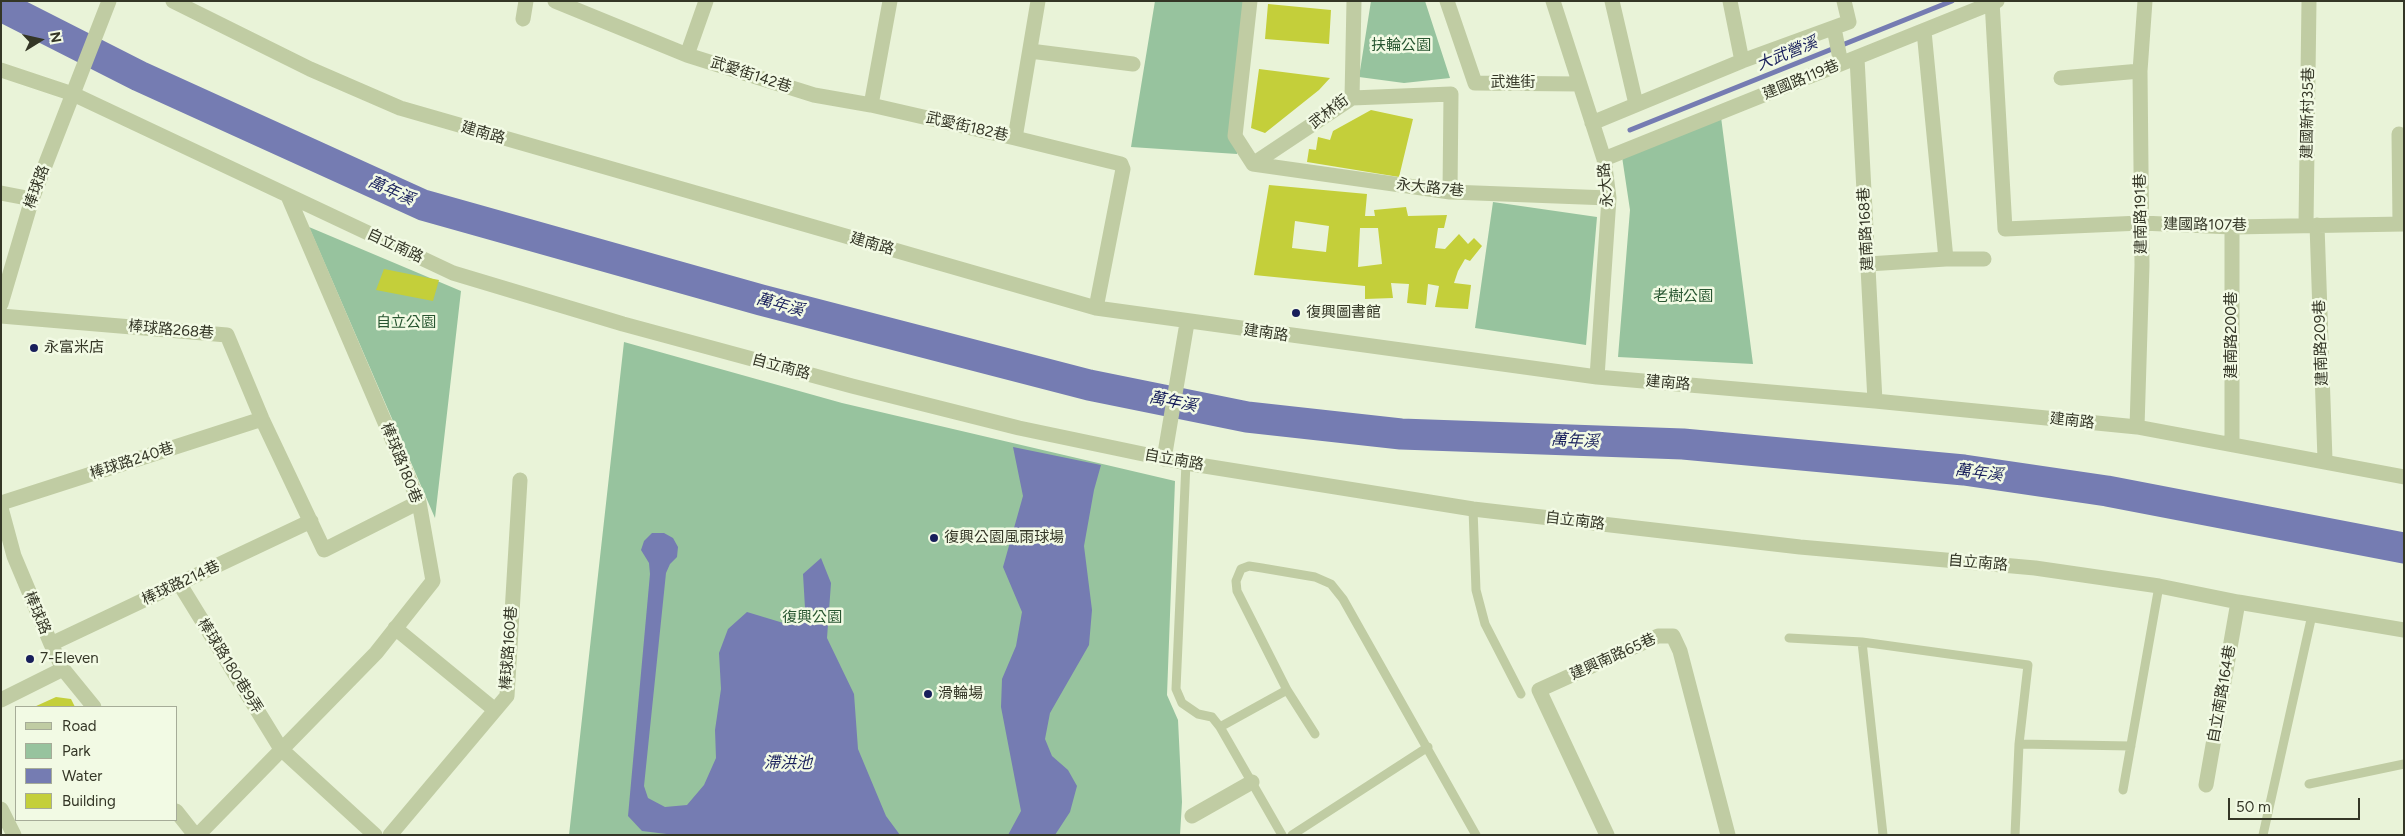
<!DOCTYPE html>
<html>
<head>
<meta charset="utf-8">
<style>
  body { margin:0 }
  #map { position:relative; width:2405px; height:836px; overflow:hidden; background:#e9f3d8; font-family:Figtree,sans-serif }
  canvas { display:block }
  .frame { position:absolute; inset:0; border:2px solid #343626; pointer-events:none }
  .legend { position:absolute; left:15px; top:706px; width:162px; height:115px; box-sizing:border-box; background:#f2fae4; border:1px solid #a6ac98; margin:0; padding:6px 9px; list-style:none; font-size:15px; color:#343626 }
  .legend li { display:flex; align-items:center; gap:10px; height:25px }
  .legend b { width:25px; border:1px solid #a6ac98 }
  .north { position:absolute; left:15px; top:15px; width:50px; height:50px; -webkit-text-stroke:4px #f2fae4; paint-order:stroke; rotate:80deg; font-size:14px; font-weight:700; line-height:20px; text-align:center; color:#343626 }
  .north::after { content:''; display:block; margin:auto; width:18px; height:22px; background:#343626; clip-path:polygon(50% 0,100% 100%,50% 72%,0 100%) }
  .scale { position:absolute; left:2228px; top:798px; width:132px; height:22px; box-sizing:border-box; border:2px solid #343626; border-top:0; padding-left:6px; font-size:15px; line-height:18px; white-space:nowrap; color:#343626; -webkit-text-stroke:4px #f2fae4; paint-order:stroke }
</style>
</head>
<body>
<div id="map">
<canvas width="2405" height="836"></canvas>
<div class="frame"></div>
<ul class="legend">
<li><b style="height:6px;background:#c0cca3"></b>Road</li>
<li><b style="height:14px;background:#97c39e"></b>Park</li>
<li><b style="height:14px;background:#757cb2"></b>Water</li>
<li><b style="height:14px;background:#c4cf3a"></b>Building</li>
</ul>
<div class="north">N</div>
<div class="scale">50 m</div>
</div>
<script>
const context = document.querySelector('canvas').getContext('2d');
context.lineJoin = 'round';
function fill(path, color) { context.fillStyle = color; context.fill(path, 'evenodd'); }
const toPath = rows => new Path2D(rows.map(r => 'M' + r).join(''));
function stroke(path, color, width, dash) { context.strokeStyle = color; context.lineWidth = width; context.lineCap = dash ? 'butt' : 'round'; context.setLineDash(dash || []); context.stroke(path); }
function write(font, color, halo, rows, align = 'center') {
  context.font = font + ' Figtree,"Noto Sans TC",sans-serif'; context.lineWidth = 5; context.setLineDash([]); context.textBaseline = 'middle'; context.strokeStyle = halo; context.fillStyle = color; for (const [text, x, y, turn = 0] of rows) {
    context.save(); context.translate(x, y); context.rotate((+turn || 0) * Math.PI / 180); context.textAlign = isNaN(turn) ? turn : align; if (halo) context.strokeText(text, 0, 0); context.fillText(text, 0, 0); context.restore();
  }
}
const green = toPath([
  [1155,1,1253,1,1237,154,1131,147],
  [1371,1,1425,1,1450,78,1404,83,1359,77],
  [1721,117,1753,364,1618,357,1630,210,1621,150],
  [1493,202,1597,217,1586,345,1475,328],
  [309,227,461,291,435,518],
  [624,342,842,403,1175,481,1167,695,1178,720,1182,802,1180,835,569,835]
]);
const water = toPath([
  [1013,447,1101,465,1094,490,1084,546,1092,610,1089,645,1050,713,1045,739,1052,756,1068,770,1077,786,1070,812,1055,835,1008,835,1021,811,1001,707,1002,679,1016,646,1022,612,1003,567,1023,496],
  [652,533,664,533,673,538,678,547,677,557,670,564,666,573,644,786,648,798,665,807,687,805,704,785,716,758,715,730,721,689,719,653,728,629,747,612,790,625,798,622,805,608,803,574,821,558,831,583,827,638,854,694,858,749,886,816,900,835,675,835,642,831,628,816,650,574,649,563,641,550,644,541]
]);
const stream = toPath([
  [1630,130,1952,1]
]);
const river = toPath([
  [1,6,139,76,423,205,761,300,1089,385,1247,417,1401,434,1683,444,1964,470,2107,491,2404,548]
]);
const building = toPath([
  [1268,4,1331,10,1329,44,1265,39],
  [1259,69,1330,78,1319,90,1265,133,1251,128],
  [1371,110,1413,119,1399,177,1307,162,1309,149,1316,150,1318,137,1330,140,1333,131],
  [1269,185,1367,194,1365,216,1375,216,1374,210,1406,207,1408,216,1447,215,1444,228,1438,228,1435,248,1445,249,1459,234,1468,244,1474,238,1482,246,1470,261,1465,259,1458,271,1454,283,1471,285,1468,309,1435,307,1439,286,1428,284,1426,305,1407,303,1409,284,1391,283,1393,298,1365,299,1365,286,1254,275],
  [1295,221,1329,226,1326,252,1292,248],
  [1360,228,1378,228,1382,264,1358,267],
  [384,269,439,280,433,301,376,290],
  [56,697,71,699,75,707,34,707]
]);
const lane = toPath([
  [1186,463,1176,689,1182,703,1198,714,1212,717,1220,727,1282,835],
  [1473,509,1476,590,1485,624,1521,694],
  [1789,638,1862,642,2028,665,2019,744,2015,835],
  [1862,642,1883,835],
  [1220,727,1287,690],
  [1315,734,1287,690,1237,591,1236,581,1241,569,1249,566,1262,568,1315,577,1331,584,1343,599,1476,835],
  [2019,744,2131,746],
  [2309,784,2404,764],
  [2123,790,2159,586],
  [1292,835,1428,747],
  [2263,835,2312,615]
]);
const street = toPath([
  [173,1,310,69,400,108,1096,308,1597,377,1875,401,2137,427,2404,477],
  [555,1,687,55],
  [706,1,687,55,814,95,871,105,1015,138,1038,1],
  [1250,1,1235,136,1253,164],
  [1447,1,1475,83,1579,84],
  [1553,1,1604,159,1609,198,1597,377],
  [1612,1,1636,104],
  [1730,1,1742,61],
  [1992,1,2005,229,2141,223,2232,227,2404,224],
  [523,19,526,1],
  [1834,28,1841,64],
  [1924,31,1946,259],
  [1030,51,1133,64],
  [1857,58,1875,401],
  [1,70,73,94,453,273,623,324,852,386,1019,428,1186,463,1473,509,1800,547,2035,568,2159,586,2238,602,2404,630],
  [2061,78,2140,71],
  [1352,98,1451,94,1450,192],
  [871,105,890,1],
  [1592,123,1742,61,1849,22,1844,1],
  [2399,134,2400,224],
  [1015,138,1121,164,1123,169,1096,308],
  [1604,159,1997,1],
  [1253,164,1450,192,1609,198],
  [1253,164,1352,98,1354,1],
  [1,193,32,199],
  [2306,225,2309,1],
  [2317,225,2325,460],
  [2232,227,2232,444],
  [1868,264,1946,259,1984,259],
  [1,304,32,199,109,1],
  [1,316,227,335,262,419,324,550,419,502],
  [2137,427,2142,265,2140,71,2145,1],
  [1164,459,1187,323],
  [1,503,262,419],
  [1,508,14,556,51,644,63,669,94,707],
  [179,583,281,749,375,835],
  [395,628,495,710],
  [51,644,311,521],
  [1,700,63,669],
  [2206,785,2238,602],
  [1,809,14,835],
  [176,811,195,835],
  [1192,816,1252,782],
  [198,835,376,653,433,581,419,502,288,196],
  [390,835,507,696,520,480],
  [1607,835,1539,690,1658,636,1673,636,1680,651,1728,835]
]);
const markers = [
  [1296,313,5,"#181f5b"],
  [34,348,5,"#181f5b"],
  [934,538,5,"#181f5b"],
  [30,659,5,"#181f5b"],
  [928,694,5,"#181f5b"]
];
const parkNames = [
  ["扶輪公園",1401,46],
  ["老樹公園",1683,297],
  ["自立公園",406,323],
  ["復興公園",812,618]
];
const streetNames = [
  ["武愛街142巷",751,75,18],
  ["建國路119巷",1801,80,-22],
  ["武進街",1513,83],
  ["武林街",1329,112,-37],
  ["建國新村35巷",2308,113,-89],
  ["武愛街182巷",967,127,13],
  ["建南路",483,133,16],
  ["永大路",1606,185,-95],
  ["棒球路",37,187,-70],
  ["永大路7巷",1430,188,6],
  ["建南路191巷",2141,214,-91],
  ["建國路107巷",2205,225,1],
  ["建南路168巷",1866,229,-93],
  ["建南路",872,244,16],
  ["自立南路",395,246,25],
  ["棒球路268巷",171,330,5],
  ["建南路",1266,333,8],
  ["建南路200巷",2232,335,-90],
  ["建南路209巷",2321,343,-92],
  ["自立南路",781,367,15],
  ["建南路",1668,383,5],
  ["建南路",2072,421,6],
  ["自立南路",1174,460,10],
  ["棒球路240巷",132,461,-18],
  ["棒球路180巷",401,463,68],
  ["自立南路",1575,521,7],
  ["自立南路",1978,563,5],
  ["棒球路214巷",181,583,-25],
  ["棒球路",37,613,67],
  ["棒球路160巷",509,648,-86],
  ["建興南路65巷",1613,657,-24],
  ["棒球路180巷9弄",230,666,58],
  ["自立南路164巷",2222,694,-80]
];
const poiNames = [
  ["復興圖書館",1306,313],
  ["永富米店",44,348],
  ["復興公園風雨球場",944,538],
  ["7-Eleven",40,659],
  ["滑輪場",938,694]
];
const waterNames = [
  ["大武營溪",1787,54,-22],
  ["萬年溪",391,191,24],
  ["萬年溪",780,305,15],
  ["萬年溪",1173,402,11],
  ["萬年溪",1575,441,2],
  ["萬年溪",1979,473,7],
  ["滯洪池",788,763]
];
fill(green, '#97c39e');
fill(water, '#757cb2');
stroke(stream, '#757cb2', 5);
stroke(river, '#757cb2', 31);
fill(building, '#c4cf3a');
stroke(lane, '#c0cca3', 9);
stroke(street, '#c0cca3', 15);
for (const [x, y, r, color] of markers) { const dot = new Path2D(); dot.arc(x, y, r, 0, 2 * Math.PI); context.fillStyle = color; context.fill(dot); stroke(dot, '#f2fae4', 2); }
write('15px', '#285631', '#f2fae4', parkNames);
write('15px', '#343626', '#f2fae4', streetNames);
write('15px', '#343626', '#f2fae4', poiNames, 'left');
write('italic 16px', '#181f5b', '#f2fae4', waterNames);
</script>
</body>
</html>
